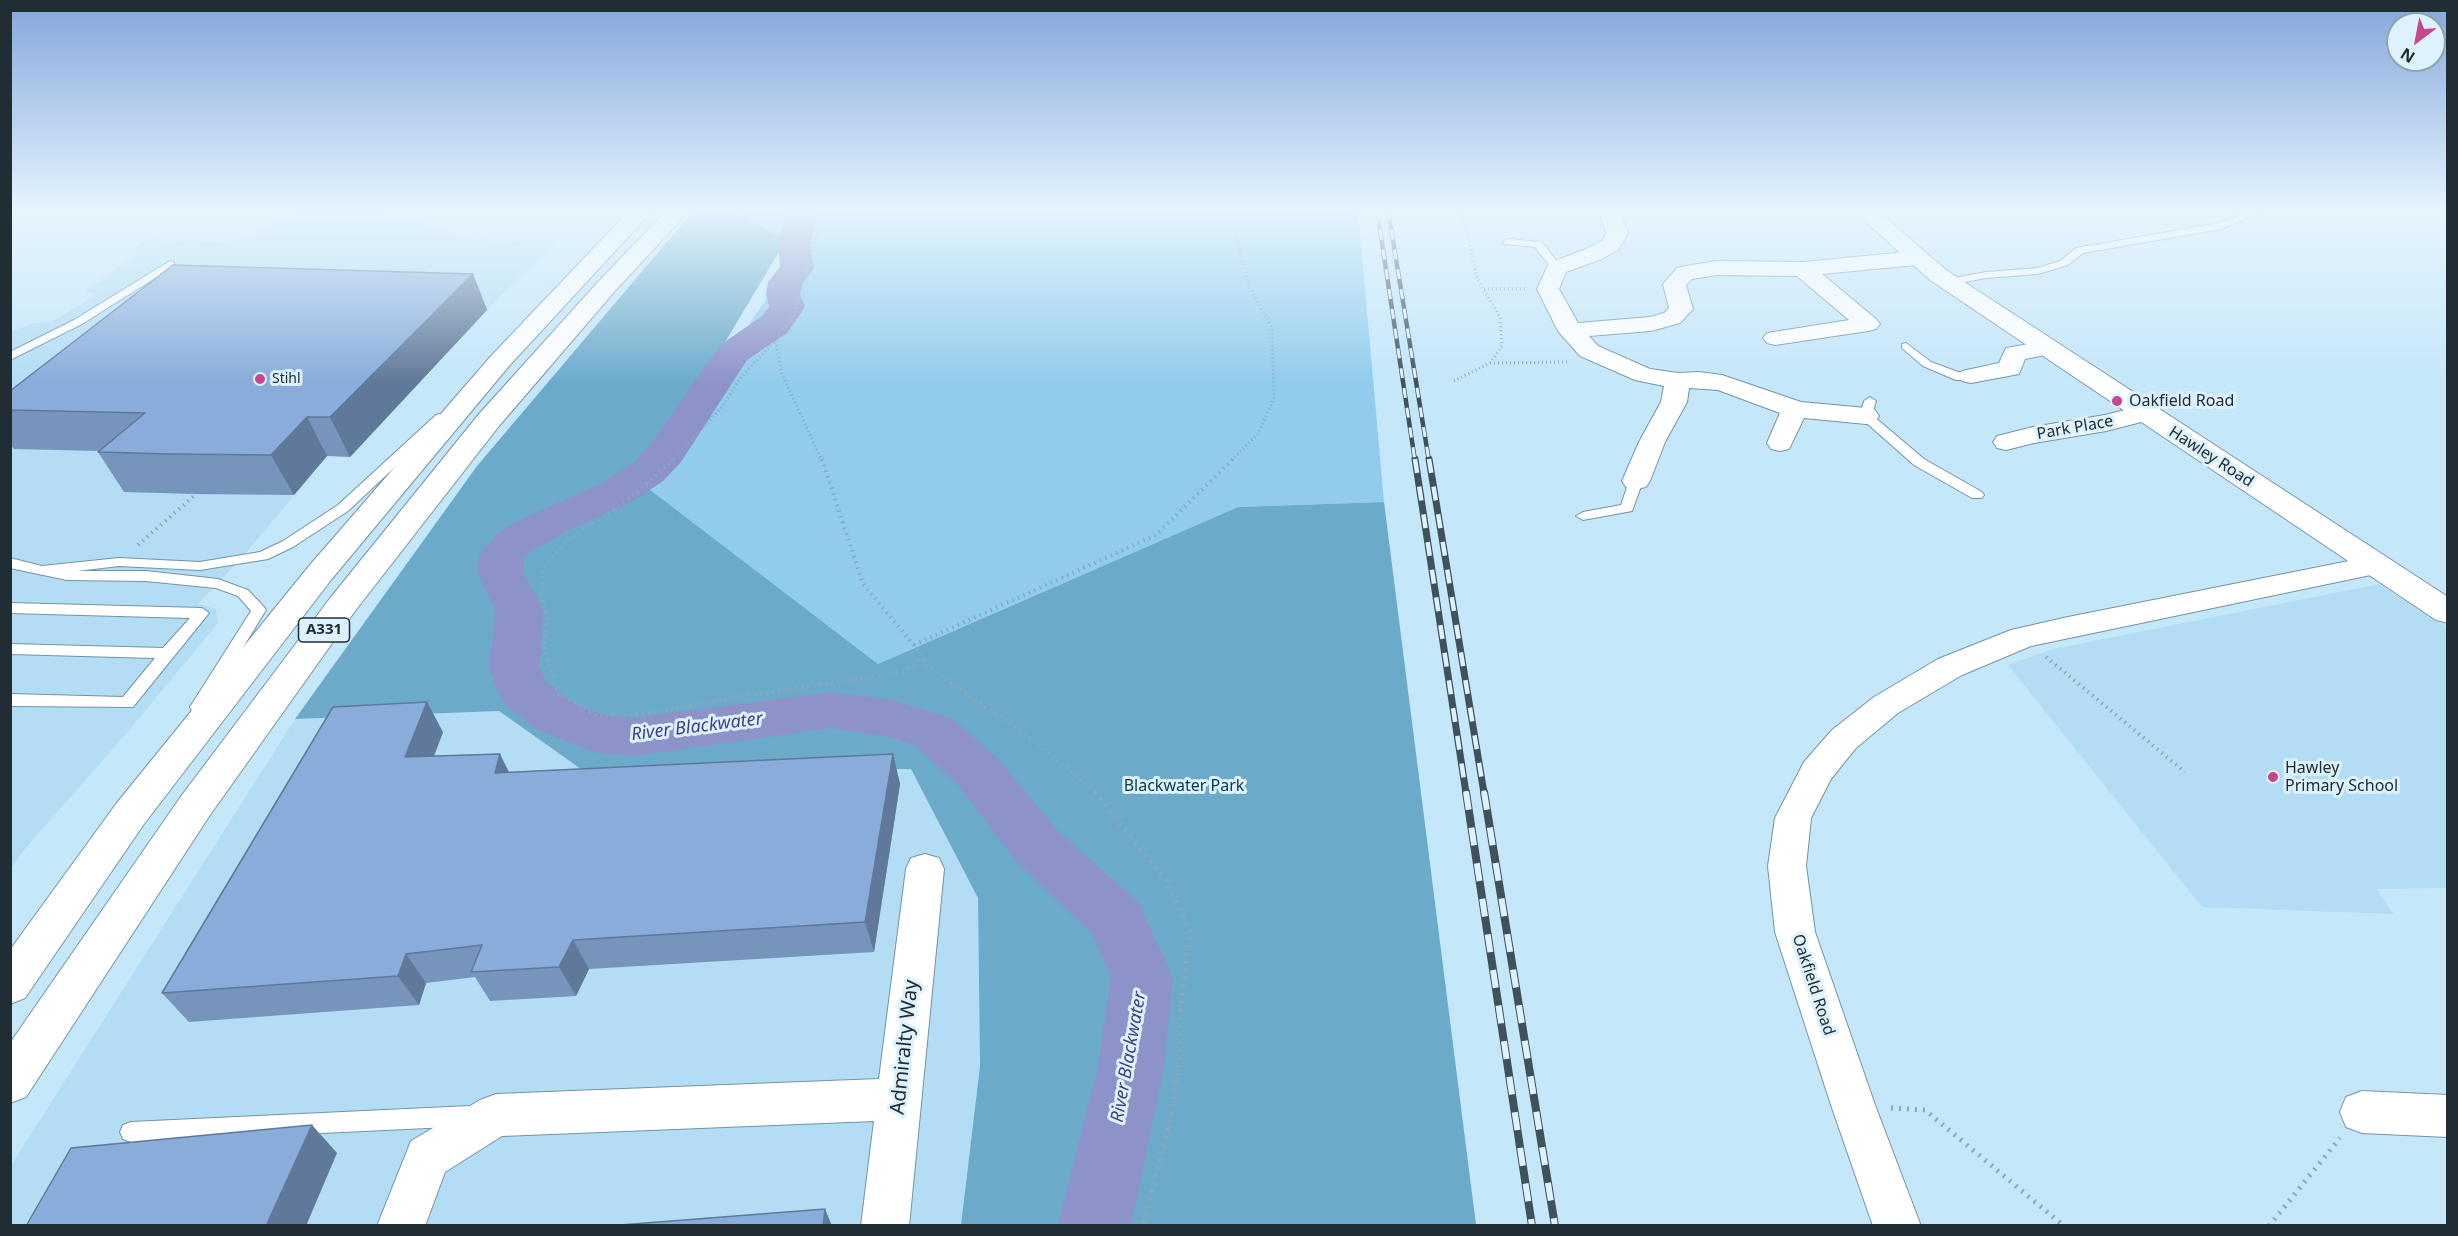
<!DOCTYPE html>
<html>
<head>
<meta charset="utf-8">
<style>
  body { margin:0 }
  #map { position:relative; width:2458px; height:1236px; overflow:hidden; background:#c5e7fa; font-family:"Noto Sans",sans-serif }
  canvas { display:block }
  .frame { position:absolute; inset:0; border:12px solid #202d34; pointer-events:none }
  .north { position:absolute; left:2386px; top:12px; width:60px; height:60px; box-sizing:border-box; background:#ddf2fd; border:2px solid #91a3ad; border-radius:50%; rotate:212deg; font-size:16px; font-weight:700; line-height:24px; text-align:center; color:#202d34 }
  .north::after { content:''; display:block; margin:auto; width:21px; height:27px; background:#c8468c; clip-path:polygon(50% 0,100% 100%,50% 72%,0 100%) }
</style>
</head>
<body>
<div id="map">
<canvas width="2458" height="1236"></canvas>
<div class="frame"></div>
<div class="north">N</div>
</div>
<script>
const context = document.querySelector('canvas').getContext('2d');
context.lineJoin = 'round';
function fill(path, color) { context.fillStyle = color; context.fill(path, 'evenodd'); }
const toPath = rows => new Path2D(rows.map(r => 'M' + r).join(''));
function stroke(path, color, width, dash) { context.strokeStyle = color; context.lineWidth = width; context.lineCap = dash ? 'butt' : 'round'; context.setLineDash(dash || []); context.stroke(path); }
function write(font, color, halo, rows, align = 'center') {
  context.font = font + ' "Noto Sans",sans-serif'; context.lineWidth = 6; context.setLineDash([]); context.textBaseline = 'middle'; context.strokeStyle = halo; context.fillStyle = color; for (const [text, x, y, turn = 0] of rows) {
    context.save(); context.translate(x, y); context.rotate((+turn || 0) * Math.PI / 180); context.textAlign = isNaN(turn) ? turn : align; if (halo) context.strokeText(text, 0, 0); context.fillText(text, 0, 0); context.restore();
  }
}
const built = toPath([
  [311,210,370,210,487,240,556,242,487,310,350,457,327,456,240,560,198,604,216,609,218,623,130,729,24,850,11,868,11,332,34,323,52,322,97,294,85,291,139,252,133,249,145,239,222,243],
  [2379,584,2448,629,2447,888,2376,889,2394,914,2202,907,2008,665,2053,649],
  [499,711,581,769,911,768,978,897,980,1066,961,1225,11,1225,10,1167,295,719]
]);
const green = toPath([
  [731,210,1358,210,1384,502,1238,507,878,664,640,483,660,459,800,248]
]);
const forest = toPath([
  [694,210,731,210,786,240,641,483,878,664,1238,507,1384,502,1476,1225,961,1225,980,1066,978,898,911,769,581,769,499,711,295,719,477,466]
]);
const river = toPath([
  [787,210,819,210,810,246,814,268,802,284,800,294,805,307,787,333,747,360,681,462,663,481,633,501,569,530,532,551,524,558,523,572,544,611,539,666,545,681,573,703,606,716,634,718,831,692,891,700,953,719,997,758,1057,830,1138,902,1173,977,1164,1067,1131,1226,1058,1226,1098,1067,1111,977,1093,935,1017,862,959,786,915,745,889,737,831,728,634,756,597,753,538,730,505,704,497,691,489,666,496,611,477,572,479,555,500,531,537,512,603,483,633,463,651,444,720,345,761,317,769,307,766,294,768,282,780,267,778,246,787,210]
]);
const pathFar2 = toPath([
  [1229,210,1250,288,1272,327,1274,398,1258,434,1231,461],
  [1484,289,1528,289],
  [1490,363,1567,362],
  [1454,381,1490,363,1502,346,1500,317,1477,278,1468,237,1458,210],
  [672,461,722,407,741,377,775,341],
  [822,461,782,374,775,340,792,318,825,210]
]);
const pathFar1 = toPath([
  [674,459,626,502,568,539,543,569,541,595,547,619,543,647,559,694,597,716,646,714,744,696,903,672,921,657],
  [822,459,863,584,914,645,930,668,1038,744,1097,793],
  [138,545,196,494],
  [914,645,1156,535,1233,459],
  [2046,657,2185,772]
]);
const path = toPath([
  [1095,792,1165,879,1190,931,1181,1005,1180,1056,1170,1120,1143,1226],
  [1891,1108,1925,1110,2064,1226],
  [2269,1226,2340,1138]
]);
const service = toPath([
  [2252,210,2266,210,2221,229,2083,253,2068,265,2038,274,1986,278,1949,285,1944,282,1949,279,1986,272,2037,268,2060,261,2076,248,2219,223,2252,210],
  [1508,239,1542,242,1562,268,1553,270,1535,247,1504,244,1503,242,1508,239],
  [170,261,174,262,174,266,82,324,10,360,10,352,74,320,170,261],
  [1906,343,1931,362,1958,372,1971,372,1977,376,1971,380,1956,380,1923,366,1902,348,1902,344,1906,343],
  [1870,397,1876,401,1872,415,1924,459,1982,492,1984,495,1982,498,1972,498,1914,465,1862,419,1860,416,1864,401,1870,397],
  [440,414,444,415,446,418,444,421,348,511,293,547,268,559,200,570,119,566,77,571,146,571,218,579,248,590,264,607,266,610,204,711,192,711,190,707,251,611,238,596,216,588,146,581,67,580,10,568,10,558,42,566,119,558,200,562,260,552,283,541,338,505,436,415,440,414],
  [1636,477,1643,481,1632,511,1583,520,1576,516,1583,512,1621,505,1629,481,1636,477],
  [10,603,202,608,209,613,133,707,10,706,10,694,123,697,155,658,10,654,10,644,163,648,190,618,10,613,10,603],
  [470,1106,478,1109,481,1116,478,1123,470,1126,131,1142,123,1139,120,1132,123,1125,131,1122,470,1106]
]);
const minor = toPath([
  [1599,210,1619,210,1628,233,1619,249,1602,259,1566,272,1559,289,1578,323,1650,317,1664,313,1669,308,1663,284,1677,268,1685,266,1717,261,1803,262,1916,251,1924,253,1927,258,1924,263,1916,265,1822,274,1876,319,1880,324,1876,329,1868,331,1775,345,1767,343,1763,338,1767,333,1849,320,1797,276,1717,275,1692,279,1686,285,1693,309,1680,323,1651,331,1589,336,1598,346,1650,369,1678,373,1699,372,1722,375,1801,402,1866,408,1875,410,1879,416,1875,422,1866,424,1804,418,1789,449,1780,451,1771,449,1767,443,1780,413,1718,390,1689,388,1687,402,1665,442,1650,481,1646,487,1636,489,1626,487,1622,481,1639,442,1661,402,1664,386,1635,380,1580,356,1558,331,1537,289,1549,263,1586,249,1603,240,1606,233,1599,210],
  [2046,341,2055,343,2058,348,2055,353,2025,359,2019,374,1971,383,1962,381,1959,376,1962,371,1999,363,2006,348,2046,341],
  [2144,405,2153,407,2157,413,2153,419,2106,431,2034,443,2006,450,1997,448,1993,442,1997,436,2033,427,2105,415,2144,405],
  [2374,556,2385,558,2389,565,2385,572,2031,646,1962,675,1898,713,1856,748,1831,779,1811,818,1806,866,1815,932,1875,1105,1921,1226,1873,1226,1831,1105,1775,932,1768,866,1775,818,1804,762,1832,730,1874,697,1938,659,2011,630,2068,617,2374,556],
  [925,854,939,858,944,869,909,1226,861,1226,874,1121,502,1136,445,1172,425,1226,377,1226,411,1141,480,1100,496,1094,879,1079,906,869,911,858,925,854],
  [2362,1091,2448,1095,2448,1137,2362,1133,2346,1127,2340,1112,2346,1097,2362,1091]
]);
const secondary = toPath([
  [1853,210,1877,210,1946,270,2448,597,2448,623,2436,620,1930,280,1853,210]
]);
const primary = toPath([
  [630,210,653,210,509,366,331,580,144,824,25,998,10,1004,10,950,116,804,309,566,491,356,630,210],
  [667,210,690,210,614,292,499,426,355,611,210,815,26,1097,10,1103,10,1043,182,795,331,597,479,414,598,282,667,210]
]);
const railFar2 = toPath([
  [1377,210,1415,461],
  [1388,210,1429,461]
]);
const railFar1 = toPath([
  [1415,459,1466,793],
  [1429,459,1484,793]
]);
const rail = toPath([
  [1466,792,1532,1226],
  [1484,792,1555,1226]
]);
const wall = toPath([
  [473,274,487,310,350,457,327,456,294,495,196,494,124,492,98,452,100,451,14,449,10,444,10,391],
  [443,732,434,756,509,773,893,754,900,784,874,952,589,969,576,996,490,1001,475,977,426,983,419,1005,189,1022,162,993]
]);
const shadedWall = toPath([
  [473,274,487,310,350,457,330,417],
  [307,417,327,456,294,495,271,455],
  [427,702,443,732,422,787,405,757],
  [500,754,515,784,495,773],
  [893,754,900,784,874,952,865,922],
  [573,940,589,969,576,996,559,967],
  [406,954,426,983,419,1005,398,976],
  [312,1125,337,1153,306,1226,266,1226],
  [825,1209,832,1226,823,1226]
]);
const building = toPath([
  [173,265,473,274,330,417,307,417,271,455,171,454,98,452,145,413,10,410,10,391,173,265],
  [427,702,405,757,500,754,495,773,893,754,865,922,573,940,559,967,471,972,482,945,406,954,398,976,162,993,333,707,427,702],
  [312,1125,266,1226,26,1226,71,1148,312,1125],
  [825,1209,823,1226,607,1226,825,1209]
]);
const markers = [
  [260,379,6,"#c8468c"],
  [2117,401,6,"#c8468c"],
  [2273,777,6,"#c8468c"]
];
const farPoinames = [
  ["Stihl",272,379]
];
const shields = [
  [324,630,51]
];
const shieldNames = [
  ["A331",324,630]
];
const poiNames = [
  ["Oakfield Road",2129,401],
  ["Hawley",2285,768],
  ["Primary School",2285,786]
];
const streetNames = [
  ["Park Place",2075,428,-10],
  ["Hawley Road",2211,457,33],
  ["Oakfield Road",1813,985,72]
];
const parkNames = [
  ["Blackwater Park",1184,786]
];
const waterNames = [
  ["River Blackwater",697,727,-7],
  ["River Blackwater",1129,1057,-80]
];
const nearStreetnames = [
  ["Admiralty Way",905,1047,-84]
];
fill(built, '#b3ddf4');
fill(green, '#91ccec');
fill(forest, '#6caaca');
fill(river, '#8d92c8');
stroke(service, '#7493a5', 2);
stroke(minor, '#7493a5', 2);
stroke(secondary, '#7493a5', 2);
stroke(primary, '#7493a5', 2);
stroke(pathFar2, '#8da8b7', 3, [1, 3]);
stroke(pathFar1, '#8da8b7', 4, [1.5, 4.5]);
stroke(path, '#8da8b7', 5, [2, 6]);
fill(service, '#fff');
fill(minor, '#fff');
fill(secondary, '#fff');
fill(primary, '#fff');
stroke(railFar2, '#40515b', 4.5);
stroke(railFar1, '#40515b', 7);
stroke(rail, '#40515b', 8);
stroke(railFar2, '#ddf2fd', 3, [10]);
stroke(railFar1, '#ddf2fd', 4.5, [14]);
stroke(rail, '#ddf2fd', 6, [18]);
fill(wall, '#7694bc');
fill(shadedWall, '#607899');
fill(building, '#89acdb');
stroke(building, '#607899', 1.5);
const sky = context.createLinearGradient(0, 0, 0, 383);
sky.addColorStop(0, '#83a6db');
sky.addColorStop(0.55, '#e5f4fd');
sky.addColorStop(1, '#e5f4fd00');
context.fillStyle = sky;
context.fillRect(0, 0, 2458, 383);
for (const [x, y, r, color] of markers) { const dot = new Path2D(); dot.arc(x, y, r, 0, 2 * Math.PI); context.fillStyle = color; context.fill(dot); stroke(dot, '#ddf2fd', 2); }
write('14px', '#202d34', '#ddf2fd', farPoinames, 'left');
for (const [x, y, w] of shields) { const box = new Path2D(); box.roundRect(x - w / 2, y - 12, w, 24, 4.5); context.fillStyle = '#ddf2fd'; context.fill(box); stroke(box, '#202d34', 1.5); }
write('bold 15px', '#202d34', null, shieldNames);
write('16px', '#202d34', '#ddf2fd', poiNames, 'left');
write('16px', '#202d34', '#ddf2fd', streetNames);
write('16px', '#00384e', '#ddf2fd', parkNames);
write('italic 18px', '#3f4083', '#ddf2fd', waterNames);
write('20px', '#202d34', '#ddf2fd', nearStreetnames);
</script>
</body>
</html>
